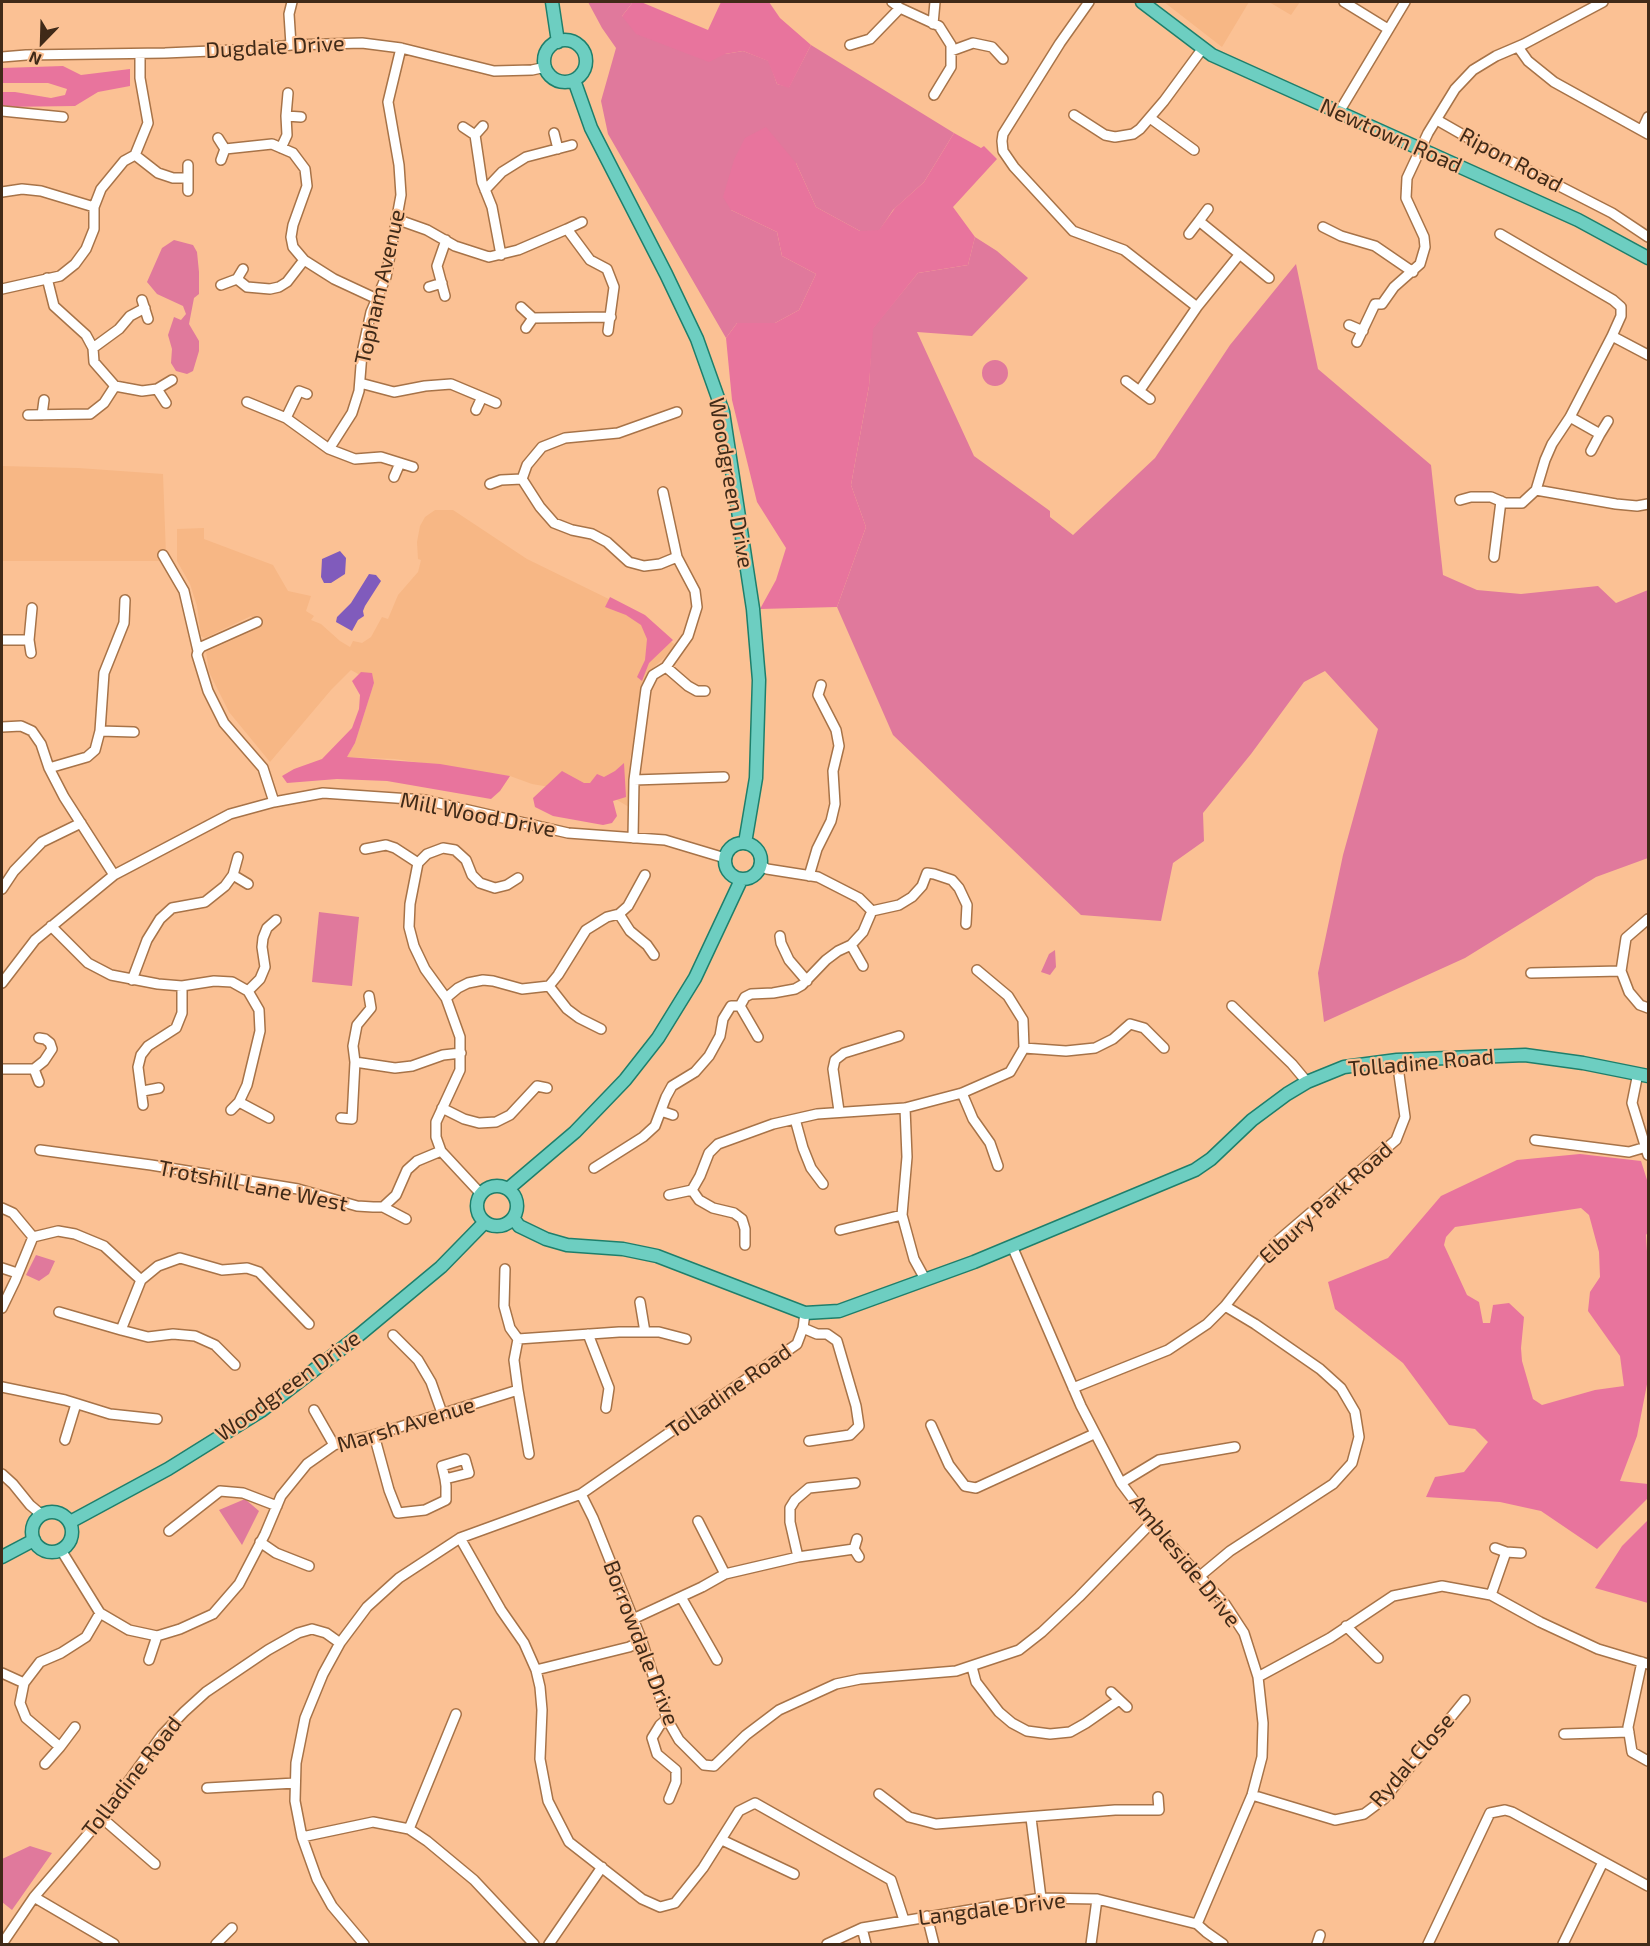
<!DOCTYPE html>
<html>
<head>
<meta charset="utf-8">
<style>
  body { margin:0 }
  #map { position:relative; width:1650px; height:1946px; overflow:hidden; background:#fbc194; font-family:"Exo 2",sans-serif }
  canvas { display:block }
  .frame { position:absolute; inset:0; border:3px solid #402a18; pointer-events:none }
  .north { position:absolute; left:12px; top:12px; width:60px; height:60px; -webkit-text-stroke:4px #fbc194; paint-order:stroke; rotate:203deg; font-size:16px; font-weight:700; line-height:24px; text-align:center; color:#402a18 }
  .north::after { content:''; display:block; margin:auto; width:21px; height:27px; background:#402a18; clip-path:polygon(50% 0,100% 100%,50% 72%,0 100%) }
</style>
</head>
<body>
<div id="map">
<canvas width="1650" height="1946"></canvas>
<div class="frame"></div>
<div class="north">N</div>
</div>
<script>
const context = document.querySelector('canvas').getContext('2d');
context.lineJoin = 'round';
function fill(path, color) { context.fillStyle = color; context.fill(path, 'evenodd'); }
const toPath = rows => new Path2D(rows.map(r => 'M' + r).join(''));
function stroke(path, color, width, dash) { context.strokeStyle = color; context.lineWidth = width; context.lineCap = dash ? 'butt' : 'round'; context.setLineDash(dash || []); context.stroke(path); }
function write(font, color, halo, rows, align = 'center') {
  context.font = font + ' "Exo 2",sans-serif'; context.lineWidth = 4.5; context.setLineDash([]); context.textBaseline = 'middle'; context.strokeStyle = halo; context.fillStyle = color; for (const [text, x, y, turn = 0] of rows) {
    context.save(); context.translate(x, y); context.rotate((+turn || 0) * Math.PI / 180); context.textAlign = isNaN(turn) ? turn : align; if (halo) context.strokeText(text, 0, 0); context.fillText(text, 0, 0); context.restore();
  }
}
const built = toPath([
  [1164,2,1249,2,1222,47],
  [1269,2,1300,2,1291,15],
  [2,466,78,468,163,474,166,555,161,561,2,561],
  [435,510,453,510,527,559,617,603,677,646,654,667,644,683,638,728,630,758,629,807,600,790,561,789,532,784,510,776,395,759,347,757,355,743,374,683,351,670,331,690,270,762,229,712,209,672,206,652,252,631,257,626,251,616,205,638,201,636,197,606,190,584,177,561,177,529,204,528,204,539,273,565,288,591,311,596,306,611,314,616,311,620,321,624,340,641,350,647,353,641,362,643,371,637,382,617,388,619,398,595,418,572,421,560,418,559,417,542,420,526,425,517]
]);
const green = toPath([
  [588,2,633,2,622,16,725,54,743,51,769,61,777,84,789,87,811,45,954,133,924,182,893,210,879,231,860,231,816,207,796,163,731,210,777,232,782,256,816,274,799,310,775,323,737,323,726,338,608,134,601,101,616,48,602,28],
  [975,237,997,251,1028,278,972,336,917,332,974,456,1050,511,1050,517,1073,535,1155,458,1230,345,1296,264,1318,369,1431,465,1443,575,1477,590,1521,594,1598,586,1616,603,1648,590,1648,858,1596,877,1465,958,1324,1022,1318,973,1343,855,1378,729,1325,671,1304,682,1251,754,1203,813,1204,841,1173,863,1161,921,1081,915,893,735,837,607,866,527,851,485,869,386,872,329,918,273,968,265],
  [174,240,193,245,197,252,199,272,199,294,194,298,189,324,199,341,199,351,193,371,187,374,176,371,171,363,172,349,168,335,174,317,181,320,186,314,183,306,157,294,147,282,162,248],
  '982 373a13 13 0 1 1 26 0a13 13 0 1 1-26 0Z',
  [319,912,359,917,352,986,312,982],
  [1055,950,1056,967,1050,975,1041,972,1049,954],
  [36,1255,55,1261,49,1274,39,1281,26,1275],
  [245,1499,259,1511,242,1545,219,1510],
  [30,1846,52,1853,12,1910,2,1902,2,1859]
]);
const forest = toPath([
  [633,2,641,2,708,30,721,2,769,2,780,18,811,45,789,88,777,84,768,61,743,51,725,54,709,62,636,34,622,16],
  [63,66,81,75,130,69,130,86,98,92,75,106,2,107,2,92,15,92,51,98,65,95,67,89,48,83,2,83,2,68],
  [766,127,796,163,816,207,860,231,879,230,895,208,924,182,954,133,981,148,984,146,997,159,953,207,975,237,968,265,918,273,873,329,869,386,851,485,866,527,837,607,760,609,776,580,786,548,757,502,732,400,726,338,737,323,775,323,799,310,816,274,782,256,777,232,731,210,723,197,734,160,745,138],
  [610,597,645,615,673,640,649,663,642,681,637,677,645,660,647,639,641,625,626,615,605,607],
  [361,672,372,673,374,683,355,743,347,757,440,764,510,776,500,791,491,799,387,781,337,779,287,783,282,776,294,769,322,759,352,728,359,709,360,695,352,681],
  [624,763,626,797,613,801,617,816,612,823,603,825,553,816,535,807,533,798,562,771,584,783,590,783,597,774,604,777,615,771],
  [1580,1154,1641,1161,1648,1183,1648,1232,1646,1235,1648,1268,1648,1379,1637,1436,1620,1481,1648,1484,1648,1498,1597,1549,1541,1511,1500,1502,1426,1497,1435,1477,1464,1472,1488,1442,1475,1429,1449,1425,1403,1363,1335,1309,1328,1282,1388,1258,1441,1196,1517,1160],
  [1581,1208,1589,1215,1599,1252,1600,1277,1590,1292,1588,1311,1620,1356,1624,1386,1595,1390,1542,1405,1533,1399,1522,1361,1521,1348,1524,1317,1509,1303,1493,1305,1490,1323,1483,1323,1479,1302,1467,1295,1444,1245,1446,1237,1455,1227],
  [1648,1520,1648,1603,1595,1588,1622,1546]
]);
const water = toPath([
  [340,551,346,558,345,574,331,583,324,583,321,577,322,559],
  [369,574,376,575,381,581,365,606,363,611,364,616,358,620,352,631,336,622,337,617,351,603]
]);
const minor = toPath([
  [892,2,900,8,939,26,951,45,951,67,934,95],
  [1089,2,1060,43,1003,134,1002,141,1003,151,1014,167,1073,231,1124,250,1197,307],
  [1344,2,1388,29],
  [933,24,935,2],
  [291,45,289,14,292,2],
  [850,45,870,39,900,8],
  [1518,47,1528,61,1554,82,1648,134],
  [951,51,973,43,992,47,1003,59],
  [2,57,26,55,165,53,257,49,291,45,362,43,401,48,494,71,532,70,546,67],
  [2,111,63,117],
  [1339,112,1405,2],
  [1074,115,1105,135,1115,137,1133,134,1140,129,1164,101,1203,48],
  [286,116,301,117],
  [1150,118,1194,150],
  [1437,120,1493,152,1612,213,1648,237],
  [463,127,475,135,483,126],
  [1642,130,1648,117],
  [554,133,558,149],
  [475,135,482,182,492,207,501,255],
  [218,138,225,149,221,160],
  [281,148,287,135,286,116,288,93],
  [225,149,272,144,293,153,305,169,307,186,293,225,291,237,293,247,304,260,334,279,377,299],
  [135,155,158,173,173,178,187,178],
  [485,190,502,172,526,157,572,145],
  [188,191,188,165],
  [2,192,22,189,41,191,94,207],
  [1208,209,1199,221,1269,278],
  [396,219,427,230,455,246,489,257,518,250,567,229,590,260,607,269,614,287,608,331],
  [1323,227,1341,236,1375,246,1413,272],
  [567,229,582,222],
  [1189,234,1199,221],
  [1500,234,1613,300,1621,307,1621,316,1612,336],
  [47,278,54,306,86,335,93,348,94,362,115,386,142,391,157,389,172,380],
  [237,279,247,287,270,289,279,287,287,282,304,260],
  [221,285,237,279,243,269],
  [429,287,442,283],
  [2,289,60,276,75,264,86,249,94,229,94,207,101,189,124,161,135,155,148,123,140,78,140,54],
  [445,296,437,266,446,240],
  [142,300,148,319],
  [521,307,533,318],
  [1349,325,1363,331],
  [526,328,533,318,611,317],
  [1357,342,1375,304,1382,304,1394,287,1420,264,1425,247,1424,237,1406,198,1407,178,1428,133,1455,89,1473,70,1496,56,1524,44,1603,2],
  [93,348,119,329,130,316,145,308],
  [1126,381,1150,399],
  [360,383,394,392,425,386,451,384,482,397,476,410],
  [157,389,166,403],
  [1140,390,1197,307,1239,255],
  [482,397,496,403],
  [247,402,286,418,329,449,355,459,381,457,413,467],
  [28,415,90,414,104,403,115,386],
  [42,415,44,400],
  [1570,417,1600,434,1608,421],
  [286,418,299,391,307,394],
  [329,449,352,413,359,391,362,353,371,312,386,277,401,195,399,165,388,102,401,48],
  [1591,451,1600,434],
  [394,477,400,463],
  [490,484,501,480,522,479],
  [1536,490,1545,460,1552,444,1570,417,1612,336,1648,355],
  [1460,500,1471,497,1491,497,1505,503,1522,503,1536,490,1616,504,1637,506,1648,504],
  [163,555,184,591,198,651,197,655,208,691,224,723,263,768,274,802],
  [677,557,660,564,644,566,629,562,607,542,592,534,572,530,554,523,540,507,522,479,527,465,542,447,565,438,618,433,677,412],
  [1494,557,1501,501],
  [2,640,29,640],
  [198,651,201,647,257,622],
  [31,653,29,640,32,608],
  [666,667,688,686,697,691,705,691],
  [2,727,21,726,32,731,41,744,49,768,64,797,114,875],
  [100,731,134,732],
  [49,768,87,757,95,750,100,731,104,673,124,623,125,600],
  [634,780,724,777],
  [633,838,634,780,646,689,653,675,666,667,688,636,697,607,695,591,677,557,663,492],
  [365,849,386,845,395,848,418,863],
  [761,865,767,869,818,877,859,898,872,911],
  [233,875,248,884],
  [809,876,817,849,831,821,835,804,833,771,839,746,836,730,818,695,821,685],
  [2,889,14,871,42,842,81,823],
  [872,911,899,905,912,897,922,886,927,873,934,874,952,880,959,888,967,905,966,924],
  [619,914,630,931,647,945,654,955],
  [1648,919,1626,938,1621,971,1629,992,1640,1005,1648,1008],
  [51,926,88,963,111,975,158,984,182,986,214,981,232,982,248,991,259,1010,260,1031,247,1085,239,1102,231,1110],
  [780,936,781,943,789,960,807,981],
  [851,945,863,966],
  [1531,973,1621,971],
  [132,980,147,940,160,919,172,908,205,902,225,886,233,875,238,857],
  [2,983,35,940,114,875,230,814,274,802,323,793,425,800,568,833,665,840,725,858],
  [549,986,567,1009,579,1018,601,1029],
  [248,991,260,979,265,967,262,947,263,938,267,928,276,920],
  [446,998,458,988,468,983,483,980,493,981,522,989,549,986,558,975,586,930,607,917,619,914,628,906,645,875],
  [740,1006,758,1037],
  [1232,1006,1292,1064,1307,1082],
  [1024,1048,1066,1051,1095,1048,1113,1039,1130,1024,1144,1028,1164,1048],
  [355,1062,395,1068,412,1066,443,1055,461,1053],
  [2,1069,34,1069,44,1061,52,1049,50,1043,45,1039,39,1038],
  [34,1069,39,1082],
  [1638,1073,1632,1103,1648,1155],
  [143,1091,159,1088],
  [962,1093,973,1119,990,1143,998,1166],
  [239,1102,269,1118],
  [143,1105,138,1067,141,1055,148,1046,176,1028,182,1013,182,986],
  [442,1108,464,1119,479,1123,496,1122,510,1115,537,1086,547,1088],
  [905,1108,907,1157,902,1215,914,1259,925,1279],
  [661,1111,673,1115],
  [839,1111,833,1069,835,1060,844,1053,899,1036],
  [341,1118,352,1119,355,1062,353,1046,357,1025,371,1008,369,996],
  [795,1119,803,1148,811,1168,823,1184],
  [1535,1140,1629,1152,1646,1147],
  [40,1150,151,1165,298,1189,357,1206,373,1207,383,1207,396,1195,407,1170,417,1161,441,1151],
  [594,1168,643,1137,655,1126,666,1097,672,1086,695,1072,709,1056,720,1036,723,1019,731,1006,740,1006,745,997,751,994,773,993,795,989,802,985,826,960,838,951,851,945,863,932,872,911],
  [481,1194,441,1151,436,1137,436,1122,460,1070,460,1037,446,998,425,969,414,946,409,927,410,904,418,863,427,854,443,848,455,850,466,860,472,875,480,883,495,888,507,885,518,878],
  [669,1195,692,1190],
  [383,1207,406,1219],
  [2,1208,13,1213,33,1237],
  [840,1230,902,1215],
  [745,1245,745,1229,742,1219,734,1213,713,1208,699,1200,692,1190,700,1176,709,1153,718,1144,773,1124,817,1114,905,1108,962,1093,1010,1072,1024,1048,1023,1020,1008,996,977,970],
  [1012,1246,1081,1406,1121,1483,1151,1523,1225,1604,1244,1633,1258,1677,1263,1723,1262,1757,1252,1795,1197,1924],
  [2,1268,17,1273],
  [505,1269,504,1306,510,1328,518,1339],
  [141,1280,158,1266,180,1258,222,1270,247,1268,259,1272,309,1324],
  [640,1302,645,1332],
  [2,1308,15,1281,33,1237,58,1231,75,1234,104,1246,141,1280,121,1330,148,1337,173,1334,195,1336,215,1345,235,1365],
  [59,1312,121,1330],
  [803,1328,817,1334,827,1334,837,1341,856,1406,859,1426,850,1435,809,1441],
  [588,1334,609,1388,606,1408],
  [393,1335,418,1360,431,1382,442,1413],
  [2,1387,65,1400,110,1414,157,1419],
  [1073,1388,1168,1350,1207,1324,1225,1306,1274,1244,1396,1140,1405,1117,1397,1060],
  [518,1390,529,1454],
  [314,1410,334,1445],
  [931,1425,949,1465,965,1486,976,1488,1094,1434],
  [374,1435,389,1490,398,1513,425,1510,446,1500,446,1486,445,1479,442,1466,465,1459,469,1473,445,1479],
  [65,1440,76,1404],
  [2,1474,13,1484,30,1505,42,1515],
  [1121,1483,1159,1460,1235,1447],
  [581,1494,593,1518,642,1641,667,1719,679,1740,704,1765,714,1766,746,1735,779,1710,836,1684,860,1679,956,1671,1019,1650,1042,1632,1079,1597,1151,1523],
  [698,1521,725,1574],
  [169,1531,220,1491,243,1493,277,1506],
  [460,1538,501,1610,524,1643,536,1670,540,1687,542,1710,540,1759,548,1801,569,1842,642,1899,660,1907,675,1903,703,1868,739,1811,755,1803,891,1880,904,1920],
  [857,1539,854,1549,859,1557],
  [260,1542,276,1553,309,1566],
  [1495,1548,1506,1552,1521,1553],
  [61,1550,100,1613,129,1630,157,1636,180,1629,213,1614,239,1584,265,1534,281,1496,307,1464,334,1445,374,1435,518,1390,514,1360,518,1339,619,1332,659,1332,686,1339],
  [798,1557,790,1522,790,1508,795,1500,809,1488,855,1483],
  [1200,1576,1230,1551,1333,1484,1352,1463,1359,1437,1355,1412,1341,1388,1320,1369,1255,1324,1225,1306],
  [1491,1595,1506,1552],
  [681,1597,717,1660],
  [633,1619,702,1587,725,1574,798,1557,854,1549],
  [1346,1626,1378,1658],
  [149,1660,157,1636],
  [1642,1662,1628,1727,1632,1752,1648,1761],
  [972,1667,976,1682,999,1712,1012,1723,1027,1731,1050,1734,1070,1732,1086,1723,1119,1700],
  [536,1670,629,1647,642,1641],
  [2,1673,24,1683],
  [1258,1677,1330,1638,1393,1596,1442,1586,1491,1595,1540,1622,1598,1649,1648,1664],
  [1111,1692,1127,1707],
  [667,1719,660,1725,652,1738,657,1754,676,1770,676,1782,669,1799],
  [75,1727,60,1747,26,1718,20,1703,24,1683,40,1662,61,1653,86,1637,100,1613],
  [1564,1734,1629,1732],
  [45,1764,60,1747],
  [207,1788,295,1783],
  [879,1794,909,1817,936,1824,1115,1810,1159,1810,1158,1797],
  [1252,1795,1335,1820,1364,1814,1384,1799,1465,1700],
  [102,1818,155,1864],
  [1031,1818,1041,1898],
  [409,1829,456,1714],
  [302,1837,373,1822,409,1829,427,1841,474,1880,534,1944],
  [722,1840,794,1874],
  [34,1897,114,1944],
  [927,1916,934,1944],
  [862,1928,866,1944],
  [2,1944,34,1897,102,1818,162,1735,184,1712,206,1692,268,1650,298,1633,312,1629,326,1633,340,1643],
  [216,1944,232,1928],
  [364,1944,332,1906,317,1879,302,1837,295,1801,296,1763,305,1718,323,1674,340,1643,367,1607,399,1578,460,1538,581,1494,797,1344,803,1328,805,1313],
  [549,1944,602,1867],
  [827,1944,862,1928,1041,1898,1097,1899,1197,1924,1206,1932,1223,1944],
  [1091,1944,1097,1899],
  [1317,1944,1320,1935],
  [1428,1944,1490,1813,1505,1810,1512,1812,1648,1886],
  [1563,1944,1603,1862]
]);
const major = toPath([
  [552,2,558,42],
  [1142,2,1212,55,1578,220,1648,258],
  '544 61a21 21 0 1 1 42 0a21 21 0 1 1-42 0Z',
  [574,80,591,128,666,274,697,339,723,412,753,609,759,680,756,778,745,843],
  '725 861a18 18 0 1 1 36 0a18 18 0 1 1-36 0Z',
  '477 1206a20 20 0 1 1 40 0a20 20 0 1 1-40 0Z',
  [508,1189,575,1132,625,1080,658,1038,695,978,741,880],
  [514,1219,519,1226,546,1239,567,1245,623,1249,657,1256,805,1313,839,1311,974,1262,1195,1170,1211,1159,1252,1120,1287,1094,1307,1082,1344,1067,1397,1060,1525,1055,1583,1063,1648,1076],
  '32 1532a20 20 0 1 1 40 0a20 20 0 1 1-40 0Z',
  [70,1522,168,1469,261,1411,358,1336,441,1267,485,1222],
  [2,1557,34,1540]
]);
const streetNames = [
  ["Dugdale Drive",275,47,-3],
  ["Newtown Road",1391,136,24],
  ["Ripon Road",1511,160,28],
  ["Topham Avenue",380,287,-77],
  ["Woodgreen Drive",731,483,80],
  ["Mill Wood Drive",478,815,11],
  ["Tolladine Road",1421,1063,-5],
  ["Trotshill Lane West",253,1186,11],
  ["Elbury Park Road",1326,1203,-42],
  ["Woodgreen Drive",288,1386,-36],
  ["Tolladine Road",729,1391,-35],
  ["Marsh Avenue",406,1425,-17],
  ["Ambleside Drive",1185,1561,51],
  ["Borrowdale Drive",641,1643,69],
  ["Rydal Close",1412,1760,-49],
  ["Tolladine Road",132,1777,-52],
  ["Langdale Drive",992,1909,-7]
];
fill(built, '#f7b785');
fill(green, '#e0799c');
fill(forest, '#e8749d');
fill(water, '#805bbc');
stroke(minor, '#a77348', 12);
stroke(major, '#1e7f6b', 15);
stroke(minor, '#fff', 9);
stroke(major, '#6dcec1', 12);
write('22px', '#402a18', '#fbc194', streetNames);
</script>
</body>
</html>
